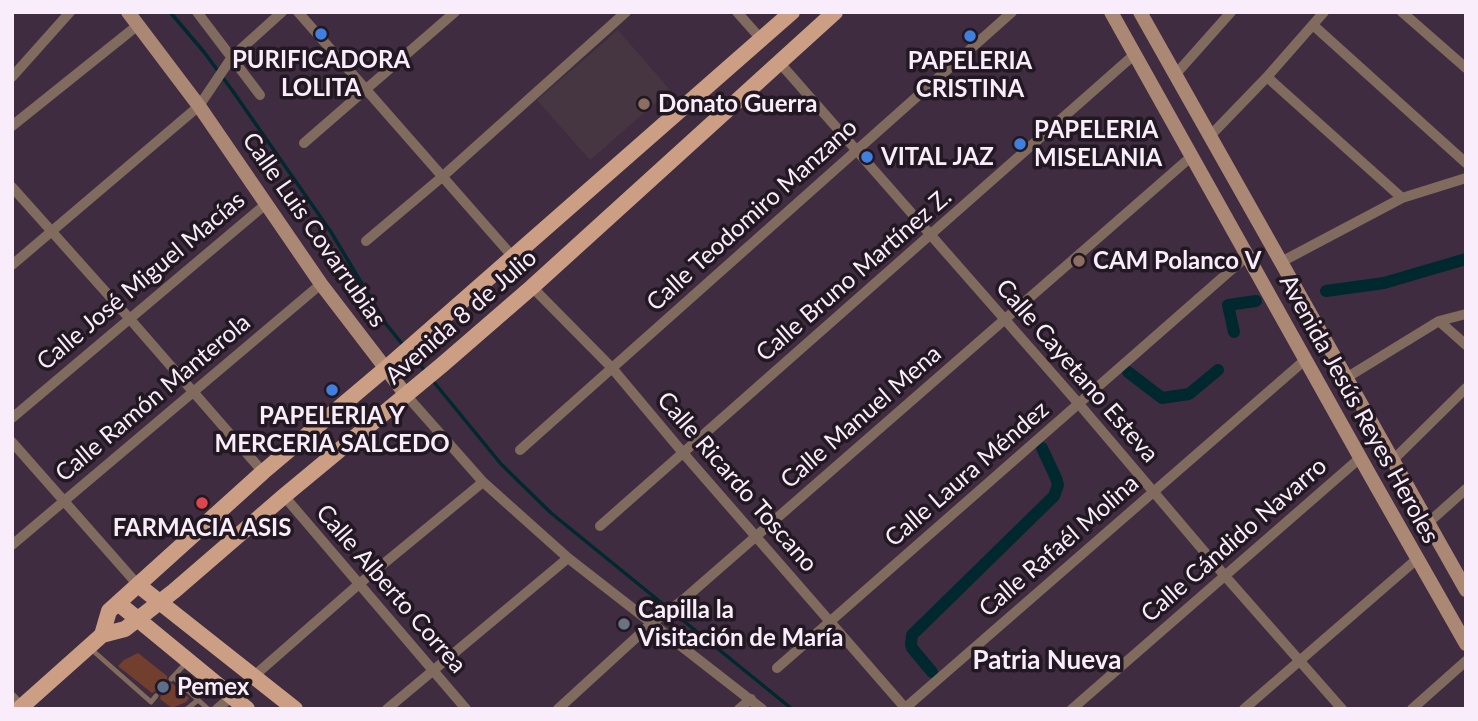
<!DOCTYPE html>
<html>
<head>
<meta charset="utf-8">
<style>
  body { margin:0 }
  #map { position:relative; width:1478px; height:721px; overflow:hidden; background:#402c41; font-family:Lato,sans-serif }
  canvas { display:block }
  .frame { position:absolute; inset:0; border:14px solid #faedfb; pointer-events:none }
</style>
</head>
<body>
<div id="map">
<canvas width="1478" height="721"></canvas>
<div class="frame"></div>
</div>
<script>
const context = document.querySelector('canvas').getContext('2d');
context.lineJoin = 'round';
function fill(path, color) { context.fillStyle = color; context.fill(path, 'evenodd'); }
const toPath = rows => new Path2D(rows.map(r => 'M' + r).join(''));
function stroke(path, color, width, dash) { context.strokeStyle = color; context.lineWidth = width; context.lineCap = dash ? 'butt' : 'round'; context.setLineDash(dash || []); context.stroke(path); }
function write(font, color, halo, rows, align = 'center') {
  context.font = font + ' Lato,sans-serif'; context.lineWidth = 7; context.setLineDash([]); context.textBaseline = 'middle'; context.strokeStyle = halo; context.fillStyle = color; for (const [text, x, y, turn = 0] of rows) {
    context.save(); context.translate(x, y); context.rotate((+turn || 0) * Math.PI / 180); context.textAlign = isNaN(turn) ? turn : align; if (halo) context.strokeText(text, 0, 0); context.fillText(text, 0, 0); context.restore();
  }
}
const education = toPath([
  [618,30,670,90,590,160,537,100]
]);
const stream = toPath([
  [170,12,204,52,232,90,331,232,386,324,403,345],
  [411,354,426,372],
  [433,381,501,464,551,513,792,709]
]);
const canal = toPath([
  [1326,291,1384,283,1466,259],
  [1234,332,1228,305,1256,301],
  [1128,372,1162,398,1189,394,1218,370],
  [932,672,912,648,911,644,912,635,1054,496,1058,485,1056,478,1042,448]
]);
const building = toPath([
  [138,653,167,676,167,682,173,684,189,698,186,702,172,708,160,699,161,695,159,692,155,691,152,693,118,666,124,660]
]);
const lane = toPath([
  [91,649,151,702,156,696],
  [173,677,208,709],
  [171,679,186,663],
  [187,709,198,700]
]);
const street = toPath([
  [197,12,260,95],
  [298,12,513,257],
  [737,12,761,39],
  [1402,12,1466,68],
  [1313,25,1466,163],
  [779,62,1079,404,1225,576,1342,709],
  [1175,75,1231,12],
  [12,77,70,12],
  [1267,77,1402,198],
  [12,126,138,25],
  [1210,136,1267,77,1324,12],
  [304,143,455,12],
  [12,187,129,318,263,472],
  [366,241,442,177,626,12],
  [1281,262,1402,198,1466,178],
  [12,265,199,106,232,57,282,12],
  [532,287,612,368,684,454,906,709],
  [1439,321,1466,345],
  [1346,378,1439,321,1466,314],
  [406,395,483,482,568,558,762,709],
  [12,418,266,204],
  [12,442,138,585],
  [520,450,1012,12],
  [1393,460,1466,388],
  [284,496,466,709],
  [1428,523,1466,489],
  [600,526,1135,54],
  [12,545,321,284],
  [777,668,1247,256],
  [254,676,359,584,483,482],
  [12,697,23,709],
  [217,709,231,697],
  [387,709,568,558],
  [558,709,652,623,683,600,1192,156],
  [739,709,751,699],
  [904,709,1305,360],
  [1072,709,1360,458],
  [1244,709,1417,559],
  [1412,709,1466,661]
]);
const secondary = toPath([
  [128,12,199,106,321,284,406,395],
  [1111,12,1371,477,1466,644],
  [1140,12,1466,590]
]);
const primary = toPath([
  [138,585,295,709],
  [118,603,247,709],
  [102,635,109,611,263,472,385,369,792,12],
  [19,709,102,635,125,629,174,591,284,496,442,365,532,287,835,12]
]);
const markers = [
  [321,34,7,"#3f7fe0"],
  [970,36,7,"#3f7fe0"],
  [644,104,7,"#8d6e63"],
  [1020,144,7,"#3f7fe0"],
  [867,157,7,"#3f7fe0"],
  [1079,261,7,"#8d6e63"],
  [332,390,7,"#3f7fe0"],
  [202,503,7,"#e0444e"],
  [624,624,7,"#6b7280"],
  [163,687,7,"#5c6f8a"]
];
const poiNames = [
  ["PURIFICADORA",321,60,"center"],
  ["LOLITA",321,88,"center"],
  ["PAPELERIA",970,61,"center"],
  ["CRISTINA",970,89,"center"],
  ["Donato Guerra",658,104],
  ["PAPELERIA",1034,130],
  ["MISELANIA",1034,158],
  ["VITAL JAZ",881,157],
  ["CAM Polanco V",1093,261],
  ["PAPELERIA Y",332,416,"center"],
  ["MERCERIA SALCEDO",332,444,"center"],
  ["FARMACIA ASIS",202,528,"center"],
  ["Capilla la",638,610],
  ["Visitación de María",638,638],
  ["Pemex",177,687]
];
const streetNames = [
  ["Calle Teodomiro Manzano",752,215,-42],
  ["Calle Luis Covarrubias",314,230,55],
  ["Calle Bruno Martínez Z.",854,275,-41],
  ["Calle José Miguel Macías",141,281,-40],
  ["Avenida 8 de Julio",461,317,-41],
  ["Calle Cayetano Esteva",1077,371,49],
  ["Calle Ramón Manterola",153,398,-40],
  ["Avenida Jesús Reyes Heroles",1359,409,61],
  ["Calle Manuel Mena",861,417,-41],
  ["Calle Laura Méndez",967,474,-41],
  ["Calle Ricardo Toscano",737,482,49],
  ["Calle Cándido Navarro",1234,540,-41],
  ["Calle Rafaél Molina",1059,546,-41],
  ["Calle Alberto Correa",391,589,49]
];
const neighbourhoodNames = [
  ["Patria Nueva",1047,661]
];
fill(education, '#463642');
stroke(stream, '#00282f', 3.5);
stroke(canal, '#00282f', 12);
fill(building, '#723f2f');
stroke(lane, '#816a5e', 5);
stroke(street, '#816a5e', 10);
stroke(secondary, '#ab8874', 14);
stroke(primary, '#cc9f85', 16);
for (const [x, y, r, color] of markers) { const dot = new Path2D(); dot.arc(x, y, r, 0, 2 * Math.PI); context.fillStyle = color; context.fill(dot); stroke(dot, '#211821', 2.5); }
write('bold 24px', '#faedfb', '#211821', poiNames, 'left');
write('24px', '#faedfb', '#211821', streetNames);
write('bold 26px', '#faedfb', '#211821', neighbourhoodNames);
</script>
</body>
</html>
